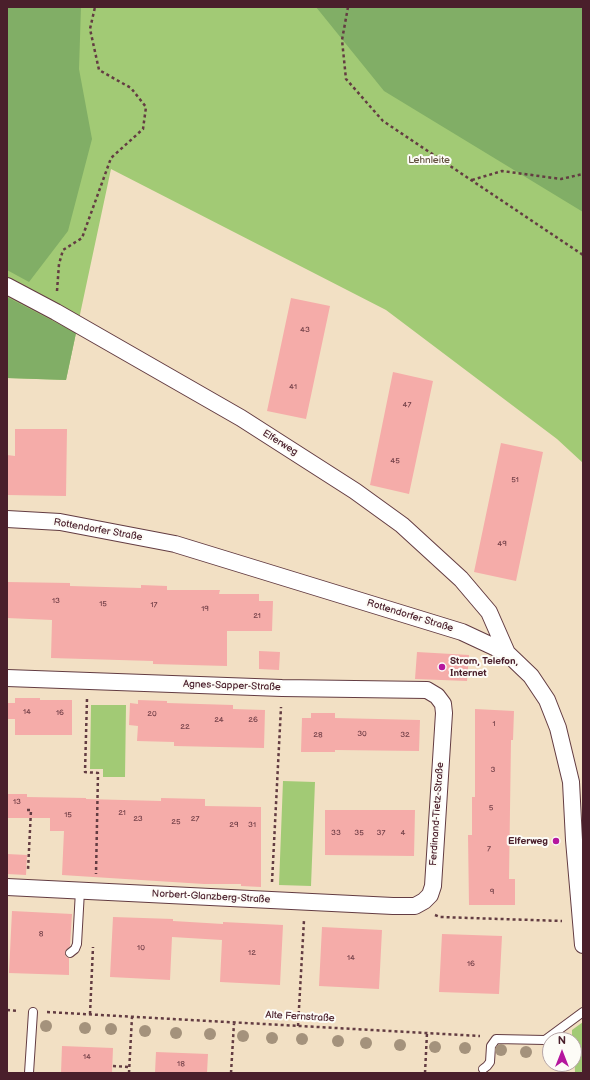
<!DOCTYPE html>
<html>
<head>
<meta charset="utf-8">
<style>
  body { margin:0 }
  #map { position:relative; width:590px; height:1080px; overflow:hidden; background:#f2e0c4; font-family:"Balsamiq Sans",sans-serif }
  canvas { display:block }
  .frame { position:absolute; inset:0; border:8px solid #4a1f2b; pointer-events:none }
  .north { position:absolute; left:542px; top:1032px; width:40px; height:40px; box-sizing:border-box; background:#fdfcf7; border:1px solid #b5a4a5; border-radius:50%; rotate:0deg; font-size:11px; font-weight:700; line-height:16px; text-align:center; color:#4a1f2b }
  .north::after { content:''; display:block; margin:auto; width:14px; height:18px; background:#b5179e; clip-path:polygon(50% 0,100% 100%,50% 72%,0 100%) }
</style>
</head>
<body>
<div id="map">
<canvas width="590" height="1080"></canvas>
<div class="frame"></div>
<div class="north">N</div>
</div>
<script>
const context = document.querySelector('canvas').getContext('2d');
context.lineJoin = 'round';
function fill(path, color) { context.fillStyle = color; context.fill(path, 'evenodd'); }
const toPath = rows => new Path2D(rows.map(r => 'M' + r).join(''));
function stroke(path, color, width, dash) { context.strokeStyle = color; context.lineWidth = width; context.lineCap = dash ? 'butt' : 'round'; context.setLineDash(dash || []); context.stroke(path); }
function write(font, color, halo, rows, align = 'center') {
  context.font = font + ' "Balsamiq Sans",sans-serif'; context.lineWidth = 4; context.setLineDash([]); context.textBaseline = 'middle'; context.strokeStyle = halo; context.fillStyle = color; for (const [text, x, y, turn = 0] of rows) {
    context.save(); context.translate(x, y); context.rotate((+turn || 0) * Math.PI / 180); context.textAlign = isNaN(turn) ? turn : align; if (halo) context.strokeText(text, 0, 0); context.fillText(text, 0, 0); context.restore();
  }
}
const green = toPath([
  [7,7,583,7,583,463,557,439,386,310,111,169,66,380,7,378],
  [91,705,126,705,125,777,103,777,103,769,90,769],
  [283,781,315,782,311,886,279,885],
  [583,1022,583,1073,575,1073,574,1040,572,1040,572,1030]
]);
const forest = toPath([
  [7,7,81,7,79,69,92,139,68,231,29,282,7,270],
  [316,7,583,7,583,212,384,91],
  [7,297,76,333,66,380,7,378]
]);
const building = toPath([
  [291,298,330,306,306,419,267,411],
  [393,372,433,381,409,494,370,485],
  [15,429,67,429,66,496,7,495,7,455,15,456],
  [501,443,543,452,516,581,474,572],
  [7,582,70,583,70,586,141,588,141,585,167,586,167,590,220,590,219,594,259,594,259,601,273,601,272,631,227,631,227,666,153,664,153,661,51,658,52,620,7,618],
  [259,651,280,652,279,670,259,669],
  [417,652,469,655,467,681,415,679],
  [15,698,40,698,40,700,72,700,72,735,15,735,15,719,7,719,7,703,15,703],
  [138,700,167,701,167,703,233,705,233,709,265,710,264,748,174,746,174,742,137,741,138,726,129,725,130,703,138,704],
  [475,709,514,711,513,740,511,740,509,879,515,879,515,905,469,905,468,835,472,835,472,797,475,797],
  [311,713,335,713,335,718,420,720,419,751,335,750,335,752,301,752,302,718,311,718],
  [7,794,27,794,27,797,86,798,86,799,161,801,161,798,205,799,205,806,261,807,261,887,241,886,241,884,204,884,62,875,64,831,50,831,50,818,7,818],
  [325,810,415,810,414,856,325,855],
  [7,854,27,855,26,875,7,874],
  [12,911,72,914,70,946,65,951,65,953,66,957,69,958,69,975,9,973],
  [113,917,173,919,173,921,223,924,223,922,283,925,280,985,220,982,222,940,172,937,170,980,110,977],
  [322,927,382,930,379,989,319,986],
  [442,934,502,936,499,994,439,992],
  [62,1046,113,1048,112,1073,61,1073],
  [156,1052,208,1054,207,1073,155,1073]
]);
const path = toPath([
  [348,7,342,40,346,79,383,121,583,255],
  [472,180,502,171,561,179,583,174],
  [57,291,59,264,63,250,82,238,111,158,143,129,146,107,131,88,99,70,90,29,95,7],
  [87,699,85,772,98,773,96,874],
  [27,810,31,810,28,870],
  [272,882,281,707],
  [435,915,440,917,562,921],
  [7,1010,18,1011],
  [47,1012,480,1036],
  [90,1014,93,947],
  [298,1026,304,920],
  [113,1066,129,1067],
  [129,1073,132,1017],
  [231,1073,234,1023],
  [425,1073,427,1033]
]);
const lane = toPath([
  [70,953,75,949,77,944,80,891],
  [483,1069,487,1066,490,1062,491,1046,496,1039,545,1040,583,1012],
  [29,1073,33,1012]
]);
const street = toPath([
  [7,286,56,312,241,418,355,491,402,525,461,579,489,612,507,653],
  [7,519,60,522,175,544,462,632,507,653,531,676,547,700,558,728,571,782,574,840,583,945],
  [7,678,282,688,427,690,437,696,443,704,444,713,433,886,430,895,424,901,415,906,393,906,7,887]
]);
const trees = [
  [46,1026],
  [85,1028],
  [111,1029],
  [145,1031],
  [176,1033],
  [210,1034],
  [243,1036],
  [272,1038],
  [302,1039],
  [338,1041],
  [366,1043],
  [400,1045],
  [435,1047],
  [465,1048],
  [501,1050],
  [526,1052]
];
const markers = [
  [442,667,4,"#b5179e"],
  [556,841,4,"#b5179e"]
];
const numberNames = [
  ["43",305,330],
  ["41",293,387],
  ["47",407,405],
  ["45",395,461],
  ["51",515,480],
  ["49",502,544],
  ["13",56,601],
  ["15",103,604],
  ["17",154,605],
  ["19",205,609],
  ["21",257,616],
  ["14",27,712],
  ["16",60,713],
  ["20",152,714],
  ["24",219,720],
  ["26",253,720],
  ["1",494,724],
  ["22",185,727],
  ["30",362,734],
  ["28",318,735],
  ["32",405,735],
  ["3",493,770],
  ["13",17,802],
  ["5",491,808],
  ["21",122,813],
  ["15",68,815],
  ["23",138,819],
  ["27",195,819],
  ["25",176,822],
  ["29",234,825],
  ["31",252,825],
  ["33",336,833],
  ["35",359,833],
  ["37",381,833],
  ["4",403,833],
  ["7",489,849],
  ["9",492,892],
  ["8",41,934],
  ["10",141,948],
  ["12",252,953],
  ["14",351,958],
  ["16",471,964],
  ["14",87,1057],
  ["18",181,1064]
];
const parkNames = [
  ["Lehnleite",429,160]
];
const streetNames = [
  ["Elferweg",280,443,32],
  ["Rottendorfer Straße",98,530,10],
  ["Rottendorfer Straße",410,616,17],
  ["Agnes-Sapper-Straße",232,686,2],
  ["Ferdinand-Tietz-Straße",437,814,-86],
  ["Norbert-Glanzberg-Straße",211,897,3],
  ["Alte Fernstraße",300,1017,3]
];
const poiNames = [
  ["Strom, Telefon,",450,661],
  ["Internet",450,673],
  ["Elferweg",548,841,"right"]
];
fill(green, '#a2ca75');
fill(forest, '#81ae66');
fill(building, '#f5aca9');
stroke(lane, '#633c42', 10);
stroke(street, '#633c42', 18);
stroke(path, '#633c42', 2.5, [3, 3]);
stroke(lane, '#fff', 8);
stroke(street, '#fff', 16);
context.fillStyle = '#a4927c';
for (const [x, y] of trees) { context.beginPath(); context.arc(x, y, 6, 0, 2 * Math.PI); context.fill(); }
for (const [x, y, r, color] of markers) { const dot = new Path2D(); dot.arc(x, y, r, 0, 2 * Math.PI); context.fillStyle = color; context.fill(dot); stroke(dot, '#fdfcf7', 1.5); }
write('8px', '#75424a', null, numberNames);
write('10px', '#645241', '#fdfcf7', parkNames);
write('10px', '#4a1f2b', '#fdfcf7', streetNames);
write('bold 10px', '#4a1f2b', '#fdfcf7', poiNames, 'left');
</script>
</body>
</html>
